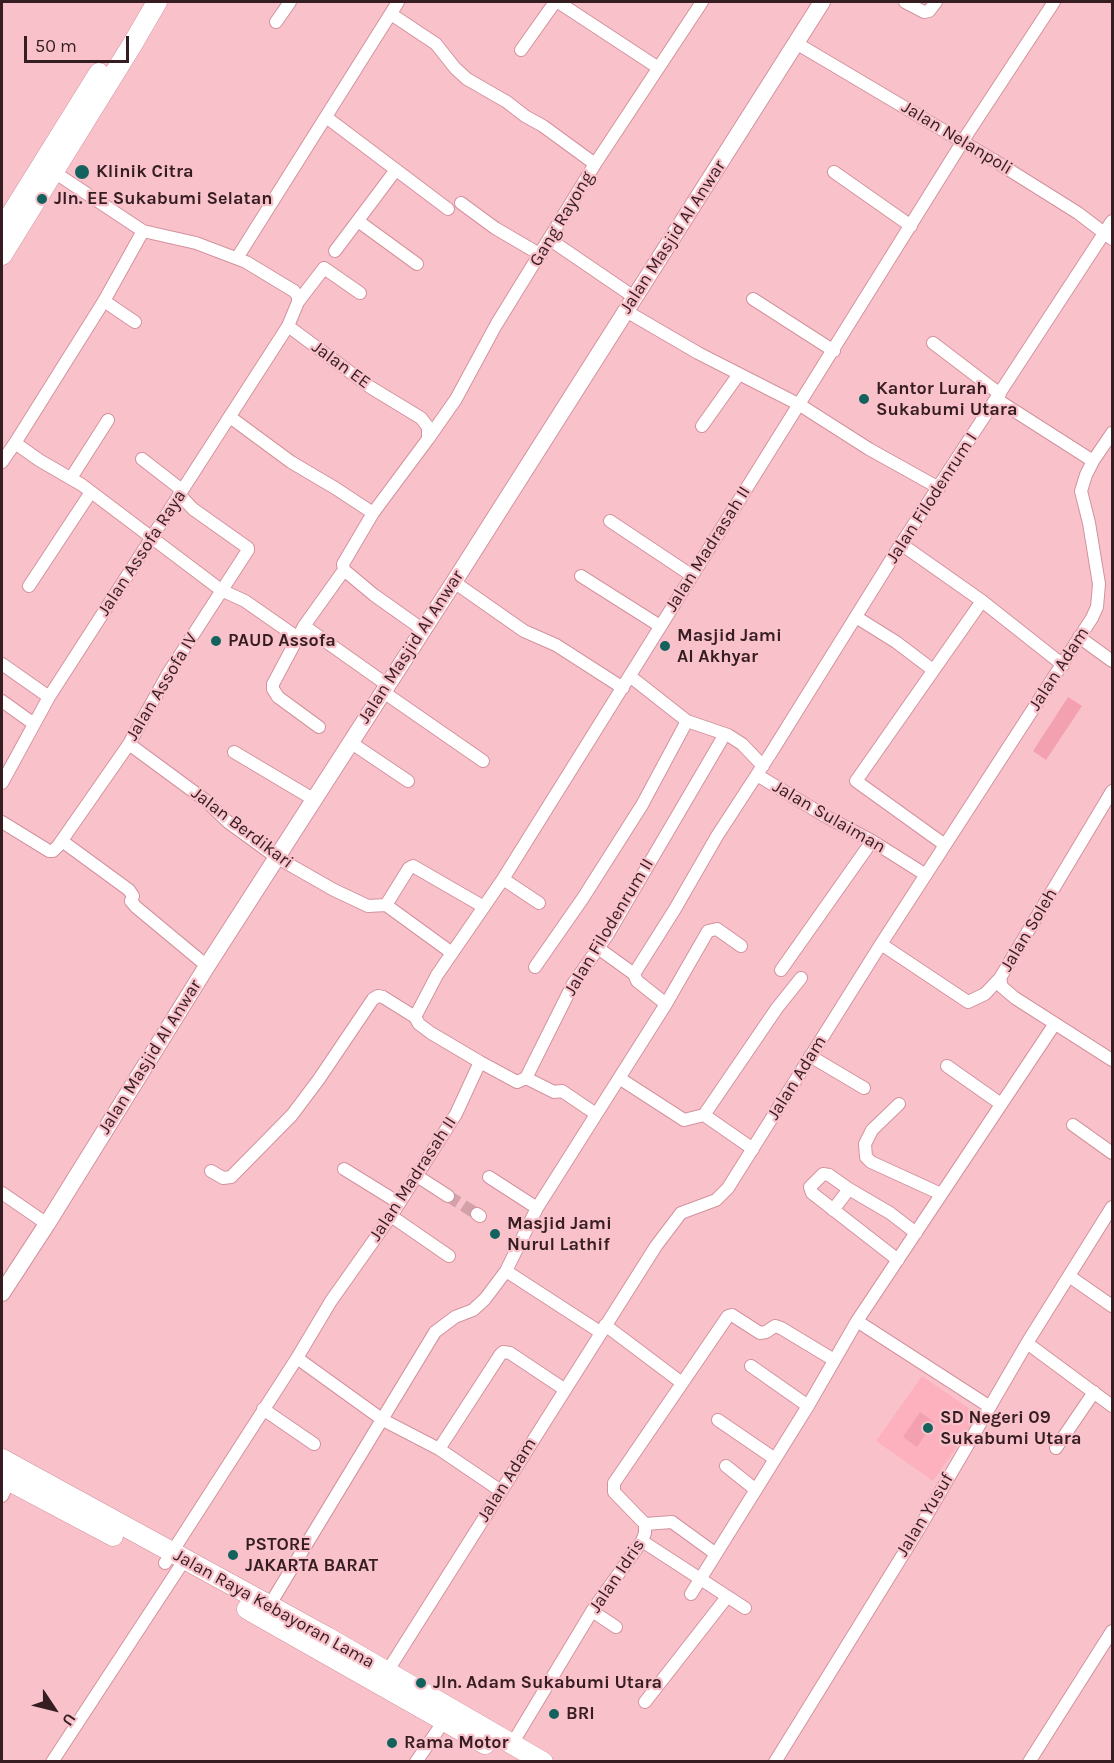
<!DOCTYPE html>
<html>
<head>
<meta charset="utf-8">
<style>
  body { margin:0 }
  #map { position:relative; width:1114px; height:1763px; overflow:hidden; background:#f9c2cb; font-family:Karla,sans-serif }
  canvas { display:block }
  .frame { position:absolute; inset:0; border:3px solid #361d22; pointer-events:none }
  .north { position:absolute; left:24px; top:1679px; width:60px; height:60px; -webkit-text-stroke:4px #f9c2cb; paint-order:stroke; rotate:125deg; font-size:16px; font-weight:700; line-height:24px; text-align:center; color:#361d22 }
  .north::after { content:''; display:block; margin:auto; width:21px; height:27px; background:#361d22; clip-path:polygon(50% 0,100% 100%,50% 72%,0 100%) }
  .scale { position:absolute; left:24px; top:36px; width:105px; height:27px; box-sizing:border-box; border:3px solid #361d22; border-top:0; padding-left:8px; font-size:18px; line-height:21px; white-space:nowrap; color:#361d22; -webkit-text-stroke:4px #f9c2cb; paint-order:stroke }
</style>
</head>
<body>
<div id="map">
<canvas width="1114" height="1763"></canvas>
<div class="frame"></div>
<div class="north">U</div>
<div class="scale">50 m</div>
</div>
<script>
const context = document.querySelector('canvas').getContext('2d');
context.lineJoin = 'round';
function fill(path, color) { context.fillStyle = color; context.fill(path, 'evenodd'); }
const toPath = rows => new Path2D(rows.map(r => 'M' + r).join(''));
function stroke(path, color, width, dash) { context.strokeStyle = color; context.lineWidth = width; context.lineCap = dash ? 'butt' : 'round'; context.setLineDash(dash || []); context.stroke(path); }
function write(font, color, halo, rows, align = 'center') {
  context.font = font + ' Karla,sans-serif'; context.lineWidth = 4.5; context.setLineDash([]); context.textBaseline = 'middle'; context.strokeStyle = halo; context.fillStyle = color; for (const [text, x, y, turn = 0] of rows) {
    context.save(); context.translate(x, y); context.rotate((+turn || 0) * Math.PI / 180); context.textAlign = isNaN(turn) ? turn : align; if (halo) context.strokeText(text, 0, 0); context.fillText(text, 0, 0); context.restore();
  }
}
const built = toPath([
  [922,1376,979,1415,933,1481,876,1441]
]);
const green = toPath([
  [1068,697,1082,706,1046,760,1033,751],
  [920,1412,934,1422,917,1447,903,1437]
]);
const streetTunnel = toPath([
  [448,1196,477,1214]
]);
const street = toPath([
  [558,2,657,67],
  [905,2,924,12,929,11,936,2],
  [391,14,436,44,455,68,467,79,507,102,525,116,543,126,595,164],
  [276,22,290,2],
  [796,43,995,161,1078,213,1112,239],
  [521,50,555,2],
  [326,117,448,209],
  [834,172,911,226],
  [461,203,495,228,541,255],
  [358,221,417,264],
  [549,239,634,297],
  [335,251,395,171],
  [237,258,398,2],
  [753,299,834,351],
  [104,301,135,322],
  [298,302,324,268,360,293],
  [626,311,698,353,800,405,869,449,939,488],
  [288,326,370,387,421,418,428,427,428,439,373,513,343,564,344,570,374,595,422,629],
  [933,343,1000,394],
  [996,399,1093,461],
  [230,417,291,462,335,488,373,513],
  [702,426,739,374],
  [428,439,456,399,496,325,595,164,702,2],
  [15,443,39,460,82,485,221,590,245,601,298,638],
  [142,459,182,490],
  [2,462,15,443,104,301,143,231],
  [71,478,108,420],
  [610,521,691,575],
  [901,544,982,601,1063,665],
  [581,576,660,626],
  [454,582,524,631,556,645,623,688],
  [29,586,91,492],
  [856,617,896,642,933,670],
  [304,626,386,684],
  [1079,637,1112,661],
  [2,664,49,697],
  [631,677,687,721,728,735,742,744,763,766],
  [382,691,483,761],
  [2,701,34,724],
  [319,727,278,697,273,689,273,684,304,626,344,570],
  [350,742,408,781],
  [129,744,205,800,228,822,276,857,334,890,368,906,386,905,452,953],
  [234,752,313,799],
  [757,775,825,816,872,841,926,875],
  [2,783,49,697,288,326,298,302,298,296,294,291,246,262,196,243,143,231,54,172],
  [2,822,49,851,53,851,58,846,129,744,169,672,248,550,248,548,193,509,179,494],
  [62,841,129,890,133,896,131,901,136,907,207,966],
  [945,845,856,781,982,601],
  [503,879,539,903],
  [386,905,409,868,413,866,484,907],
  [881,944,968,1002,985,994,1000,978,1112,791],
  [598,948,634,974,637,981,666,1004,537,1208,506,1271,600,1332],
  [535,967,583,898,642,805,687,721],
  [781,970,872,841],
  [634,974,675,909,717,836,771,753,901,544,1112,221],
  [1000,978,1002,987,1015,998,1112,1060],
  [666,1004,708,931,717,929,741,946],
  [810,1056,864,1088],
  [480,1062,517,1082,526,1078,573,984,608,934,725,734],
  [947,1066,1001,1104],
  [526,1078,554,1092,562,1091,596,1114],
  [619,1078,684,1120,704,1115,777,1008,801,978],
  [899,1104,872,1130,865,1144,866,1157,871,1162,941,1194],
  [704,1115,753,1149],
  [1073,1125,1112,1153],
  [344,1169,399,1203],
  [211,1171,223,1178,231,1177,292,1115,319,1079,373,999,378,996,383,997,415,1017],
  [417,1176,448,1196],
  [489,1177,537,1208],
  [2,1193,47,1224],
  [833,1210,849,1189],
  [477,1214,480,1216],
  [391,1216,449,1256],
  [898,1260,812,1193,810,1187,823,1174,829,1175,849,1189,890,1213,916,1233],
  [1069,1276,1112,1306],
  [857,1321,990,1407],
  [605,1325,682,1383],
  [1027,1343,1112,1406],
  [297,1358,383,1420,439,1449,501,1491],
  [751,1366,808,1406],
  [263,1409,314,1444],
  [718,1420,775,1459],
  [1056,1448,1094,1392],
  [439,1449,500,1355,503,1352,510,1353,564,1389],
  [726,1466,756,1490],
  [2,1496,9,1482],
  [645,1524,672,1522,716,1554],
  [642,1541,745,1608],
  [165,1563,297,1358,331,1301,391,1216,456,1114,480,1062,431,1033,419,1024,415,1017,437,975,503,879,968,133,1054,2],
  [691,1594,808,1406,857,1321,1054,1025],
  [269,1606,435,1332,455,1317,473,1310,485,1299,506,1271],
  [592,1611,616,1627],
  [385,1675,656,1246,681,1213,716,1200,728,1188,881,944,1092,618,1097,607,1099,584,1089,523,1081,491,1086,475,1093,461,1112,433],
  [645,1702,727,1597],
  [512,1744,592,1611,642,1541,645,1533,645,1524,614,1492,614,1483,728,1316,732,1315,760,1333,766,1332,775,1326,781,1328,834,1360],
  [52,1762,185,1559],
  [416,1762,444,1721],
  [775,1762,920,1527,1027,1343,1112,1207],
  [1029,1762,1112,1631]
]);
const secondary = toPath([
  [2,1293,47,1224,207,966,454,582,822,2]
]);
const primary = toPath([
  [2,229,99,73],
  [2,255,132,45,157,2],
  [2,1459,327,1637,543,1762],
  [2,1477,113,1536],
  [247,1609,485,1744]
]);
const markers = [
  [82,172,8,"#14625d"],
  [42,199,6,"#14625d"],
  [864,399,6,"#14625d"],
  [216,641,6,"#14625d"],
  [665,646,6,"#14625d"],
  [495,1234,6,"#14625d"],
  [928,1428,6,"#14625d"],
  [233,1555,6,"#14625d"],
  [421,1683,6,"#14625d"],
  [554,1714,6,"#14625d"],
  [392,1743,6,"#14625d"]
];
const streetNames = [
  ["Jalan Nelanpoli",957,138,31],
  ["Gang Rayong",562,219,-59],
  ["Jalan Masjid Al Anwar",673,237,-57],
  ["Jalan EE",341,365,36],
  ["Jalan Filodenrum I",932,498,-57],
  ["Jalan Madrasah II",708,549,-58],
  ["Jalan Assofa Raya",142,553,-57],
  ["Jalan Masjid Al Anwar",411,647,-57],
  ["Jalan Adam",1059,669,-57],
  ["Jalan Assofa IV",162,687,-59],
  ["Jalan Sulaiman",829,817,30],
  ["Jalan Berdikari",242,828,37],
  ["Jalan Filodenrum II",609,927,-59],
  ["Jalan Soleh",1029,930,-59],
  ["Jalan Masjid Al Anwar",150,1057,-58],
  ["Jalan Adam",797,1078,-58],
  ["Jalan Madrasah II",413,1179,-57],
  ["Jalan Adam",507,1480,-58],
  ["Jalan Yusuf",925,1515,-59],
  ["Jalan Idris",617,1576,-56],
  ["Jalan Raya Kebayoran Lama",274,1609,29]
];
const poiNames = [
  ["Klinik Citra",96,172],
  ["Jln. EE Sukabumi Selatan",54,199],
  ["Kantor Lurah",876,389],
  ["Sukabumi Utara",876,410],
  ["Masjid Jami",677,636],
  ["Al Akhyar",677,657],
  ["PAUD Assofa",228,641],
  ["Masjid Jami",507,1224],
  ["Nurul Lathif",507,1245],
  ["SD Negeri 09",940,1418],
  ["Sukabumi Utara",940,1439],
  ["PSTORE",245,1545],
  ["JAKARTA BARAT",245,1566],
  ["Jln. Adam Sukabumi Utara",433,1683],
  ["BRI",566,1714],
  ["Rama Motor",404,1743]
];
fill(built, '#fdb1be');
fill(green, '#f3a1b0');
stroke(streetTunnel, '#d2a1a9', 12, [12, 6]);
stroke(street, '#d3929e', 14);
stroke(secondary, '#d3929e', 18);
stroke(primary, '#d3929e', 21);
stroke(street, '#fff', 12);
stroke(secondary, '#fff', 16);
stroke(primary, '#fff', 20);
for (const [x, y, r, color] of markers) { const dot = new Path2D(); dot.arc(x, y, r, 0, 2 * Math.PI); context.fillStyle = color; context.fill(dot); stroke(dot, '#f9c2cb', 2); }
write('18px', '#361d22', '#f9c2cb', streetNames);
write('bold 18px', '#361d22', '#f9c2cb', poiNames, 'left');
</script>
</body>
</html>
